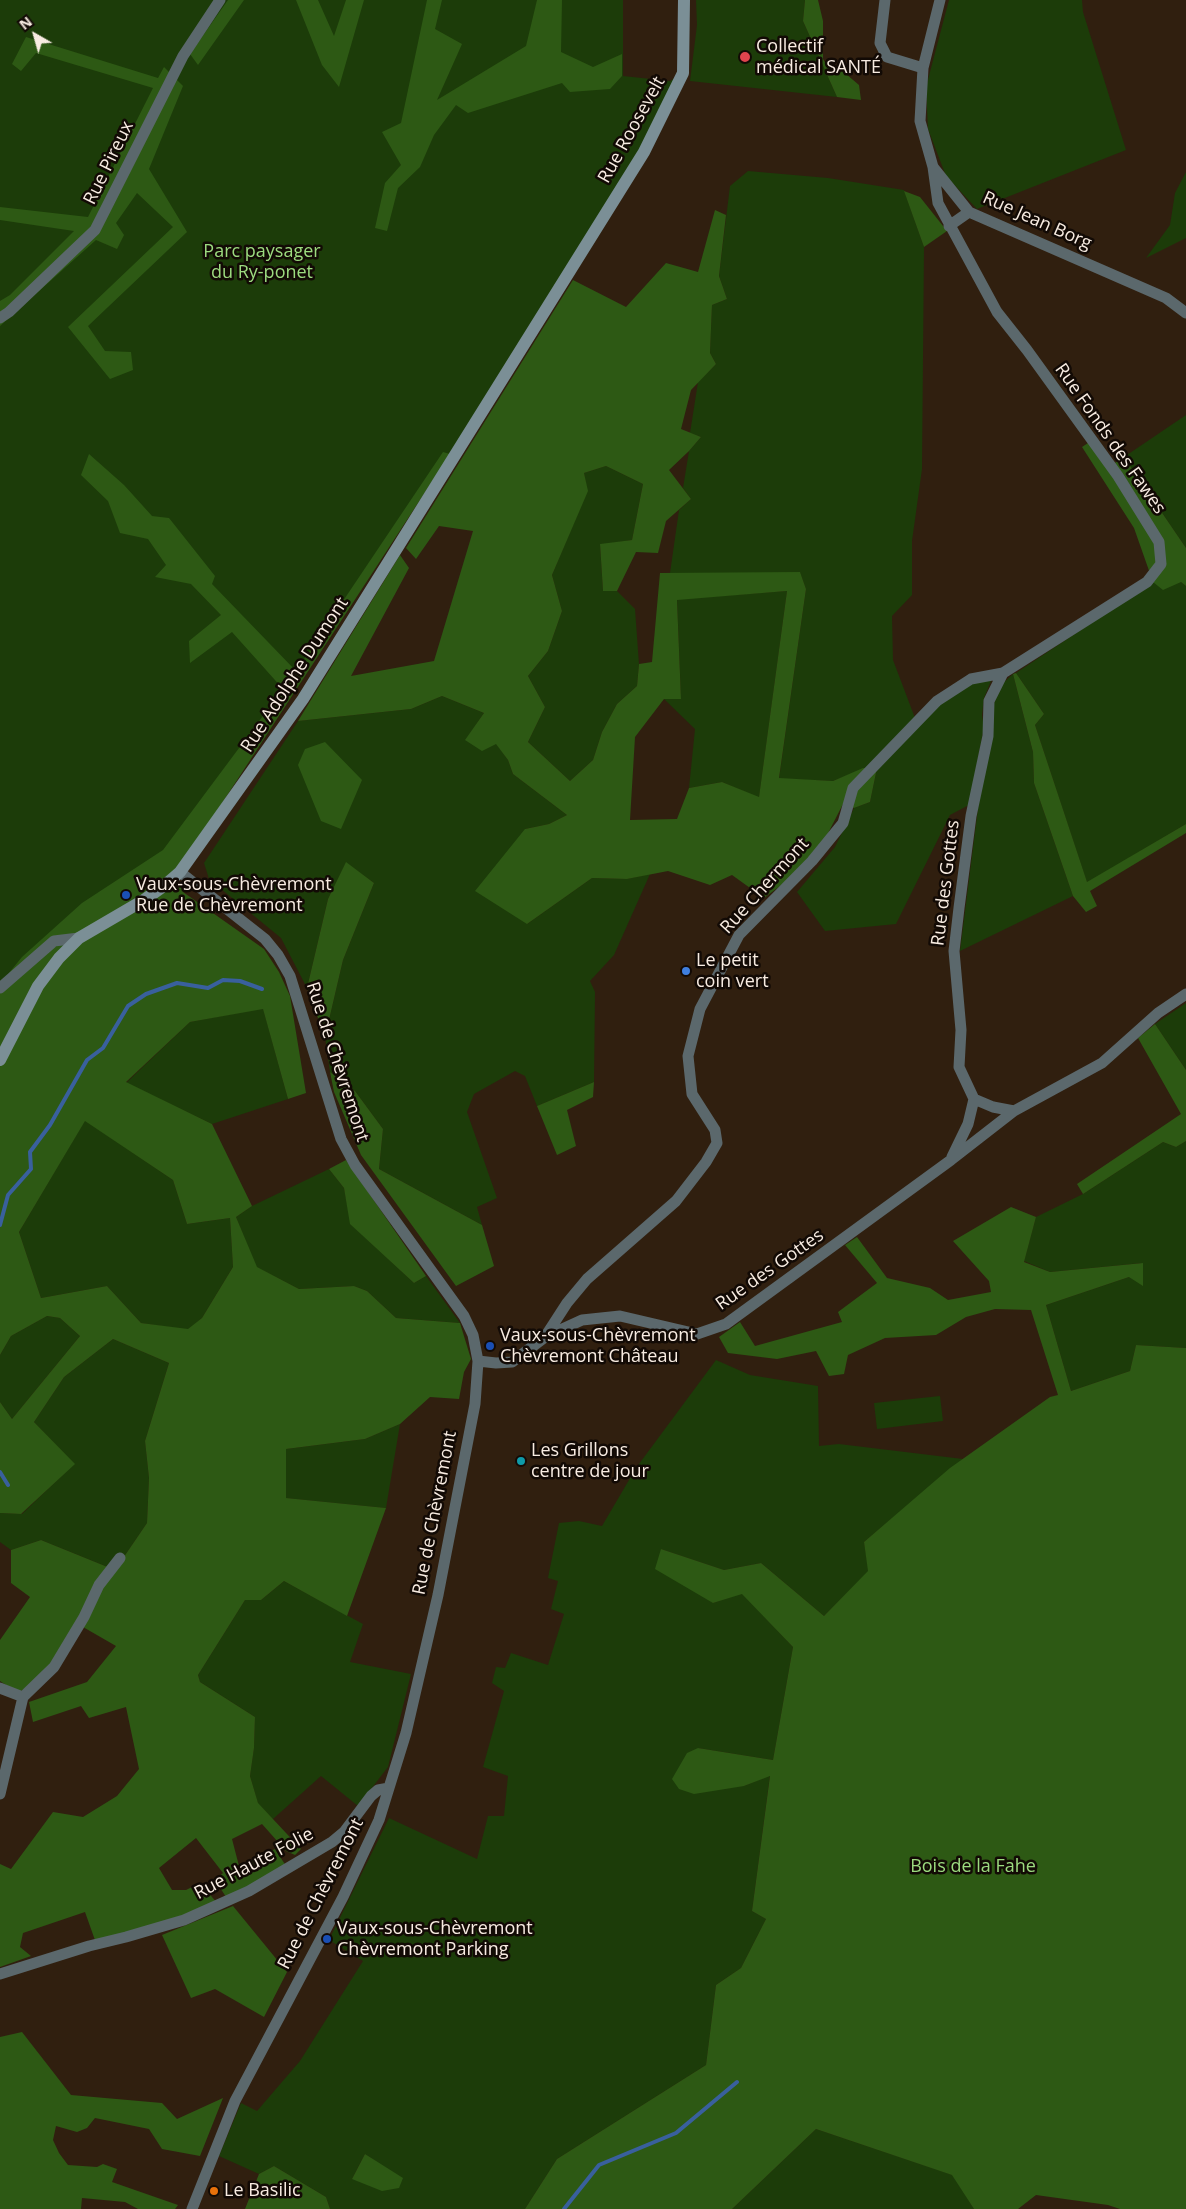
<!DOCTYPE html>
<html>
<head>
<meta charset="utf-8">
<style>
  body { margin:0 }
  #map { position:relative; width:1186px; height:2209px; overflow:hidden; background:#301f0f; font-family:"Open Sans",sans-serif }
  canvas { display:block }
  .north { position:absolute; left:10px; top:10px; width:50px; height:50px; -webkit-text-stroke:4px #120a05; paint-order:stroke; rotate:322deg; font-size:14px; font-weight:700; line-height:20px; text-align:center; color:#f8ece2 }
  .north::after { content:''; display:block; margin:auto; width:18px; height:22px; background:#f8ece2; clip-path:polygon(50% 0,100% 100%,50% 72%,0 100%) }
</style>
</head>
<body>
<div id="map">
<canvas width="1186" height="2209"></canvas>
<div class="north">N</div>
</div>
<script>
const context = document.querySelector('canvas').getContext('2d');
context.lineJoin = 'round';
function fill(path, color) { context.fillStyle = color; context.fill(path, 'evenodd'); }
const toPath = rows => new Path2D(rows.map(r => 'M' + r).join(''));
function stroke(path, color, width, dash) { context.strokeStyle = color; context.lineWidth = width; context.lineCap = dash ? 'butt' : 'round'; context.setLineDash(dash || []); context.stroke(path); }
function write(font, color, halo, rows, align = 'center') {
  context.font = font + ' "Open Sans",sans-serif'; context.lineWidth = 5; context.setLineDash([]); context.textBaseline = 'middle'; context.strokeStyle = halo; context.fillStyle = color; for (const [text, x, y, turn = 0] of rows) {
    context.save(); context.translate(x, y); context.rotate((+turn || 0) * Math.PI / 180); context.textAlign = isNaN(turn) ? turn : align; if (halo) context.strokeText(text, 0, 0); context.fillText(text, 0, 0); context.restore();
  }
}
const green = toPath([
  [0,0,623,0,623,76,670,81,683,73,573,266,178,865,0,1051],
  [696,0,805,0,803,21,837,97,690,81,697,25],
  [949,0,1082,0,1083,12,1126,150,977,209,946,176,928,129,926,87],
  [748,171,828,178,904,190,924,247,922,469,912,541,912,595,892,616,893,660,915,718,867,768,833,781,779,779,806,589,800,573,670,573,679,510,691,499,683,488,689,451,701,437,690,433,698,382,716,364,710,353,712,305,727,299,719,276,730,186],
  [1186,172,1186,238,1146,258,1170,225,1175,193],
  [1186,415,1186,548,1124,457],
  [606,466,643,484,632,540,600,545,603,591,617,591,635,609,639,664,637,686,617,704,602,732,593,760,570,781,528,742,545,707,528,676,548,651,562,611,552,575,587,491,584,473],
  [1153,582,1181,582,1186,586,1186,824,1087,883,1035,725,1044,714,1016,673],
  [787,591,759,798,722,782,689,788,695,729,664,699,681,699,677,599],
  [1013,674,1033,752,1034,783,1073,896,960,951,990,713,1002,684],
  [974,681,991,681,984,698,982,715,984,727,969,805,950,815,896,924,825,931,797,892,835,847,854,808,870,802,877,768,944,700],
  [442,696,484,713,466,740,496,743,508,760,513,774,567,815,549,824,525,829,527,924,592,878,627,879,650,874,614,955,590,981,595,992,594,1082,537,1106,525,1076,515,1071,474,1094,467,1112,497,1198,477,1207,482,1225,379,1169,383,1129,355,1091,330,1072,325,1037,343,960,374,883,346,863,328,899,307,988,281,938,209,879,204,863,298,721,411,709],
  [1186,1003,1186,1070,1155,1024],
  [263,1008,288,1099,212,1124,126,1083,190,1022],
  [85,1120,173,1180,187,1224,230,1218,233,1267,202,1318,188,1330,141,1323,107,1286,41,1298,19,1232],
  [1186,1141,1186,1348,1136,1345,1130,1371,1071,1391,1046,1305,1129,1277,1142,1263,1050,1272,1024,1261,1036,1217,1083,1194,1163,1142,1176,1147],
  [329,1169,344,1188,351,1224,414,1283,426,1276,460,1323,396,1318,367,1291,354,1286,299,1289,256,1267,236,1217,252,1206],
  [47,1316,60,1318,80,1336,12,1419,0,1402,0,1355,11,1336],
  [113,1339,169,1363,145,1441,149,1478,147,1523,115,1570,41,1540,11,1550,0,1542,0,1513,22,1514,74,1464,34,1422,64,1377],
  [716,1360,750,1375,818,1386,819,1446,839,1444,963,1459,864,1542,869,1571,824,1616,761,1563,724,1570,661,1549,713,1603,742,1593,793,1647,773,1760,698,1748,744,1786,770,1775,752,1911,766,1919,741,1968,716,1985,706,2065,557,2159,525,2209,330,2209,326,2197,274,2166,259,2174,219,2156,241,2103,257,2111,300,2061,363,1961,329,1940,389,1818,477,1859,488,1816,504,1816,508,1776,483,1767,504,1691,492,1683,496,1667,505,1668,511,1653,548,1665,564,1614,551,1609,558,1581,548,1578,559,1523,579,1521,602,1526,636,1468],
  [365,2154,375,2161,352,2179],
  [940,1396,943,1421,877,1429,874,1403],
  [400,1424,386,1508,285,1498,286,1449,365,1439],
  [284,1581,363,1624,350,1662,411,1674,388,1767,358,1806,321,1776,273,1819,258,1804,250,1776,254,1747,255,1717,200,1682,198,1675,245,1600,261,1600],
  [816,2129,953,2175,974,2209,732,2209]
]);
const forest = toPath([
  [228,0,244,0,198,65,190,54],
  [296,0,318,0,334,36,346,0,364,0,339,87,322,65],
  [427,0,442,0,435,29,462,44,437,100,526,46,537,0,562,0,561,52,593,67,622,54,622,76,610,89,570,92,562,83,468,113,456,105,434,135,420,167,398,188,387,231,375,228,385,183,401,165,382,132,401,123],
  [805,0,818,0,823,21,823,59,828,67,839,68,859,85,861,100,837,97,803,21],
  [26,37,158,78,164,67,183,86,149,169,187,232,88,326,105,351,131,352,133,370,110,379,68,327,173,227,137,193,116,223,124,235,117,249,96,240,0,326,0,301,10,295,74,231,0,220,0,207,88,217,153,88,36,53,21,71,12,64],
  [904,191,920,197,947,231,924,247],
  [715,210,726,215,719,276,727,299,712,305,710,353,716,364,691,390,681,429,701,437,689,451,669,470,691,499,666,521,658,553,636,552,617,591,603,591,600,544,632,540,643,484,606,466,584,473,588,491,552,575,562,611,548,651,528,676,545,707,528,742,570,781,593,760,602,732,617,704,637,686,639,664,652,662,660,573,800,572,806,589,779,778,833,781,863,768,877,768,870,802,854,808,843,804,823,843,788,880,764,898,732,875,710,885,668,871,627,879,592,878,527,924,475,891,525,829,549,824,567,815,513,774,508,760,496,744,482,751,465,740,484,713,442,696,411,709,298,721,400,555,409,568,351,676,434,661,473,531,439,526,416,559,406,548,573,280,626,307,666,263,698,272],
  [787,591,759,797,722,782,689,788,677,819,630,820,635,737,664,699,681,699,677,600],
  [1091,441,1110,466,1124,457,1186,548,1186,586,1181,582,1163,590,1153,582,1134,528,1082,447],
  [443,452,450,454,179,869,174,872,183,892,264,949,279,972,290,996,306,1093,288,1099,263,1009,190,1022,126,1082,212,1124,252,1206,236,1217,257,1267,299,1289,354,1286,367,1291,396,1318,460,1323,471,1359,464,1372,459,1399,430,1397,400,1424,365,1439,286,1449,286,1498,386,1508,347,1616,284,1581,261,1600,245,1600,198,1675,200,1682,255,1717,254,1748,250,1776,258,1803,301,1849,295,1855,286,1851,262,1824,232,1839,239,1866,275,1849,288,1869,228,1900,215,1880,223,1873,196,1838,159,1868,172,1890,186,1890,200,1883,218,1904,96,1943,85,1912,23,1933,20,1947,31,1956,0,1967,0,1864,11,1869,53,1812,83,1817,117,1796,139,1769,126,1707,89,1718,81,1706,33,1722,29,1702,87,1682,116,1646,83,1627,53,1670,18,1693,0,1681,0,1640,30,1597,11,1583,11,1550,41,1540,115,1570,147,1523,149,1478,145,1441,169,1363,113,1339,64,1377,34,1422,75,1464,21,1514,0,1513,0,1402,12,1419,80,1336,60,1318,47,1316,11,1336,0,1355,0,984,22,957,82,903,163,850,283,689,232,632,190,663,189,641,221,615,191,584,155,577,166,565,148,539,120,533,108,501,81,475,89,454,124,485,152,516,169,518,215,576,212,584,296,671],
  [85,1121,173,1180,187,1224,230,1218,233,1267,202,1318,188,1329,141,1323,107,1286,41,1298,19,1232],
  [1016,673,1044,714,1035,725,1087,882,1186,824,1186,833,1090,891,1097,906,1086,912,1073,896,1034,783,1033,752,1013,674],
  [325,742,362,780,341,829,321,821,298,765,305,749],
  [346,862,374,883,343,960,325,1037,307,988,328,899],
  [1155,1024,1186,1070,1186,1141,1176,1147,1163,1142,1083,1194,1077,1184,1181,1114,1138,1038],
  [330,1072,355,1091,383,1129,379,1169,482,1225,494,1266,456,1286,361,1155,334,1092],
  [594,1082,593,1097,567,1110,576,1146,557,1155,537,1106],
  [346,1160,426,1276,414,1283,350,1224,344,1188,329,1169],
  [1011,1207,1036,1217,1024,1262,1050,1272,1143,1263,1143,1286,1129,1277,1046,1305,1071,1391,1130,1371,1136,1345,1186,1348,1186,2209,1120,2209,1108,2205,1036,2195,1018,2209,974,2209,952,2175,816,2129,732,2209,525,2209,557,2159,706,2065,716,1985,741,1968,766,1919,752,1911,770,1776,744,1786,694,1794,679,1789,672,1779,687,1753,698,1748,773,1760,793,1647,742,1594,713,1603,655,1569,661,1549,724,1570,761,1563,824,1616,868,1571,864,1542,950,1468,1050,1397,1058,1395,1031,1310,995,1309,966,1317,936,1335,885,1338,848,1355,844,1374,829,1376,816,1351,777,1359,728,1353,719,1337,740,1322,755,1346,842,1322,838,1312,877,1283,845,1245,857,1237,887,1278,930,1288,948,1300,991,1292,989,1281,953,1241],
  [233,1906,287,1972,264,2017,215,1989,191,1998,162,1935],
  [22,2032,71,2095,162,2103,177,2119,223,2098,200,2156,162,2149,149,2129,95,2118,87,2128,77,2132,56,2126,53,2140,59,2153,68,2165,97,2167,103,2164,117,2169,112,2182,178,2205,175,2209,138,2209,125,2202,82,2198,81,2209,0,2209,0,2037],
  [365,2154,403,2178,399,2188,382,2191,352,2179],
  [274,2166,326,2197,330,2209,245,2209,259,2174]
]);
const stream = toPath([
  [0,1225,8,1195,31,1169,30,1152,50,1125,87,1060,103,1048,128,1006,146,994,177,983,208,988,223,980,240,981,262,989],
  [0,1472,8,1485],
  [564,2209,599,2165,676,2133,737,2082]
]);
const minor = toPath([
  [885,0,880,43,887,57,923,68],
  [940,0,923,68,920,121,933,167,969,212,1166,298,1186,313],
  [949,226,969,212],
  [0,318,9,312,95,230,183,56,220,0],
  [180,872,265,939,278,955,290,976,341,1139,355,1165,464,1316,473,1335,478,1361,475,1404,438,1595,406,1733,379,1820,343,1897,235,2101,192,2209],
  [0,988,54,941,79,938],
  [974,1099,993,1107,1014,1111],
  [952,1157,968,1124,974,1099,959,1067,961,1030,954,951,959,908,971,816,988,736,989,701,1003,673],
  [545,1337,567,1303,587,1279,676,1201,706,1162,717,1143,715,1130,692,1094,688,1056,700,1009,739,935,812,861,843,823,853,788,937,701,971,679,1003,673,1147,582,1161,564,1159,542,1118,476,1027,350,997,312,938,203,933,167],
  [478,1361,496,1363,512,1362,545,1337,582,1320,620,1316,697,1334,726,1324,951,1160,1014,1111,1102,1063,1158,1013,1186,994],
  [0,1688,23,1697],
  [0,1794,23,1697,54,1667,84,1617,99,1585,120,1558],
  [0,1974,89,1946,126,1937,184,1920,249,1891,332,1842,344,1832,371,1796,378,1790,389,1788]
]);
const secondary = toPath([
  [0,1060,38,986,59,958,79,938,144,900,165,885,180,872,303,699,644,152,683,73,684,0]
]);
const markers = [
  [745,57,6,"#e0444e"],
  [126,895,5,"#1a4fb4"],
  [686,971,5,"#3f7fe0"],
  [490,1346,5,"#1a4fb4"],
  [521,1461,5,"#0f9aa8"],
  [327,1939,5,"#1a4fb4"],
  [214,2191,5,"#e8710a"]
];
const poiNames = [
  ["Collectif",756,47],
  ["médical SANTÉ",756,68],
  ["Vaux-sous-Chèvremont",136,885],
  ["Rue de Chèvremont",136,906],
  ["Le petit",696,961],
  ["coin vert",696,982],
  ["Vaux-sous-Chèvremont",500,1336],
  ["Chèvremont Château",500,1357],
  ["Les Grillons",531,1451],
  ["centre de jour",531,1472],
  ["Vaux-sous-Chèvremont",337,1929],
  ["Chèvremont Parking",337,1950],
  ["Le Basilic",224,2191]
];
const streetNames = [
  ["Rue Roosevelt",632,130,-61],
  ["Rue Pireux",109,163,-64],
  ["Rue Jean Borg",1037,221,24],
  ["Rue Fonds des Fawes",1110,439,55],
  ["Rue Adolphe Dumont",295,675,-57],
  ["Rue des Gottes",946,883,-83],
  ["Rue Chermont",765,886,-48],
  ["Rue de Chèvremont",337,1062,72],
  ["Rue des Gottes",770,1270,-35],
  ["Rue de Chèvremont",435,1513,-79],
  ["Rue Haute Folie",254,1864,-28],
  ["Rue de Chèvremont",321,1894,-63]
];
const parkNames = [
  ["Parc paysager",262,252],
  ["du Ry-ponet",262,273],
  ["Bois de la Fahe",973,1867]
];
fill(green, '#1c3c09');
fill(forest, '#2d5914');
stroke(stream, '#39609d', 4);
stroke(minor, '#5b686c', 11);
stroke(secondary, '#7b8f96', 12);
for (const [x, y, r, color] of markers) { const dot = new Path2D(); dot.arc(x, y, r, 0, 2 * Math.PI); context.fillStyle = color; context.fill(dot); stroke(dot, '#120a05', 2); }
write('18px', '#f8ece2', '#120a05', poiNames, 'left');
write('18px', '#f8ece2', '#120a05', streetNames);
write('18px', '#9cdb7f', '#120a05', parkNames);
</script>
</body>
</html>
